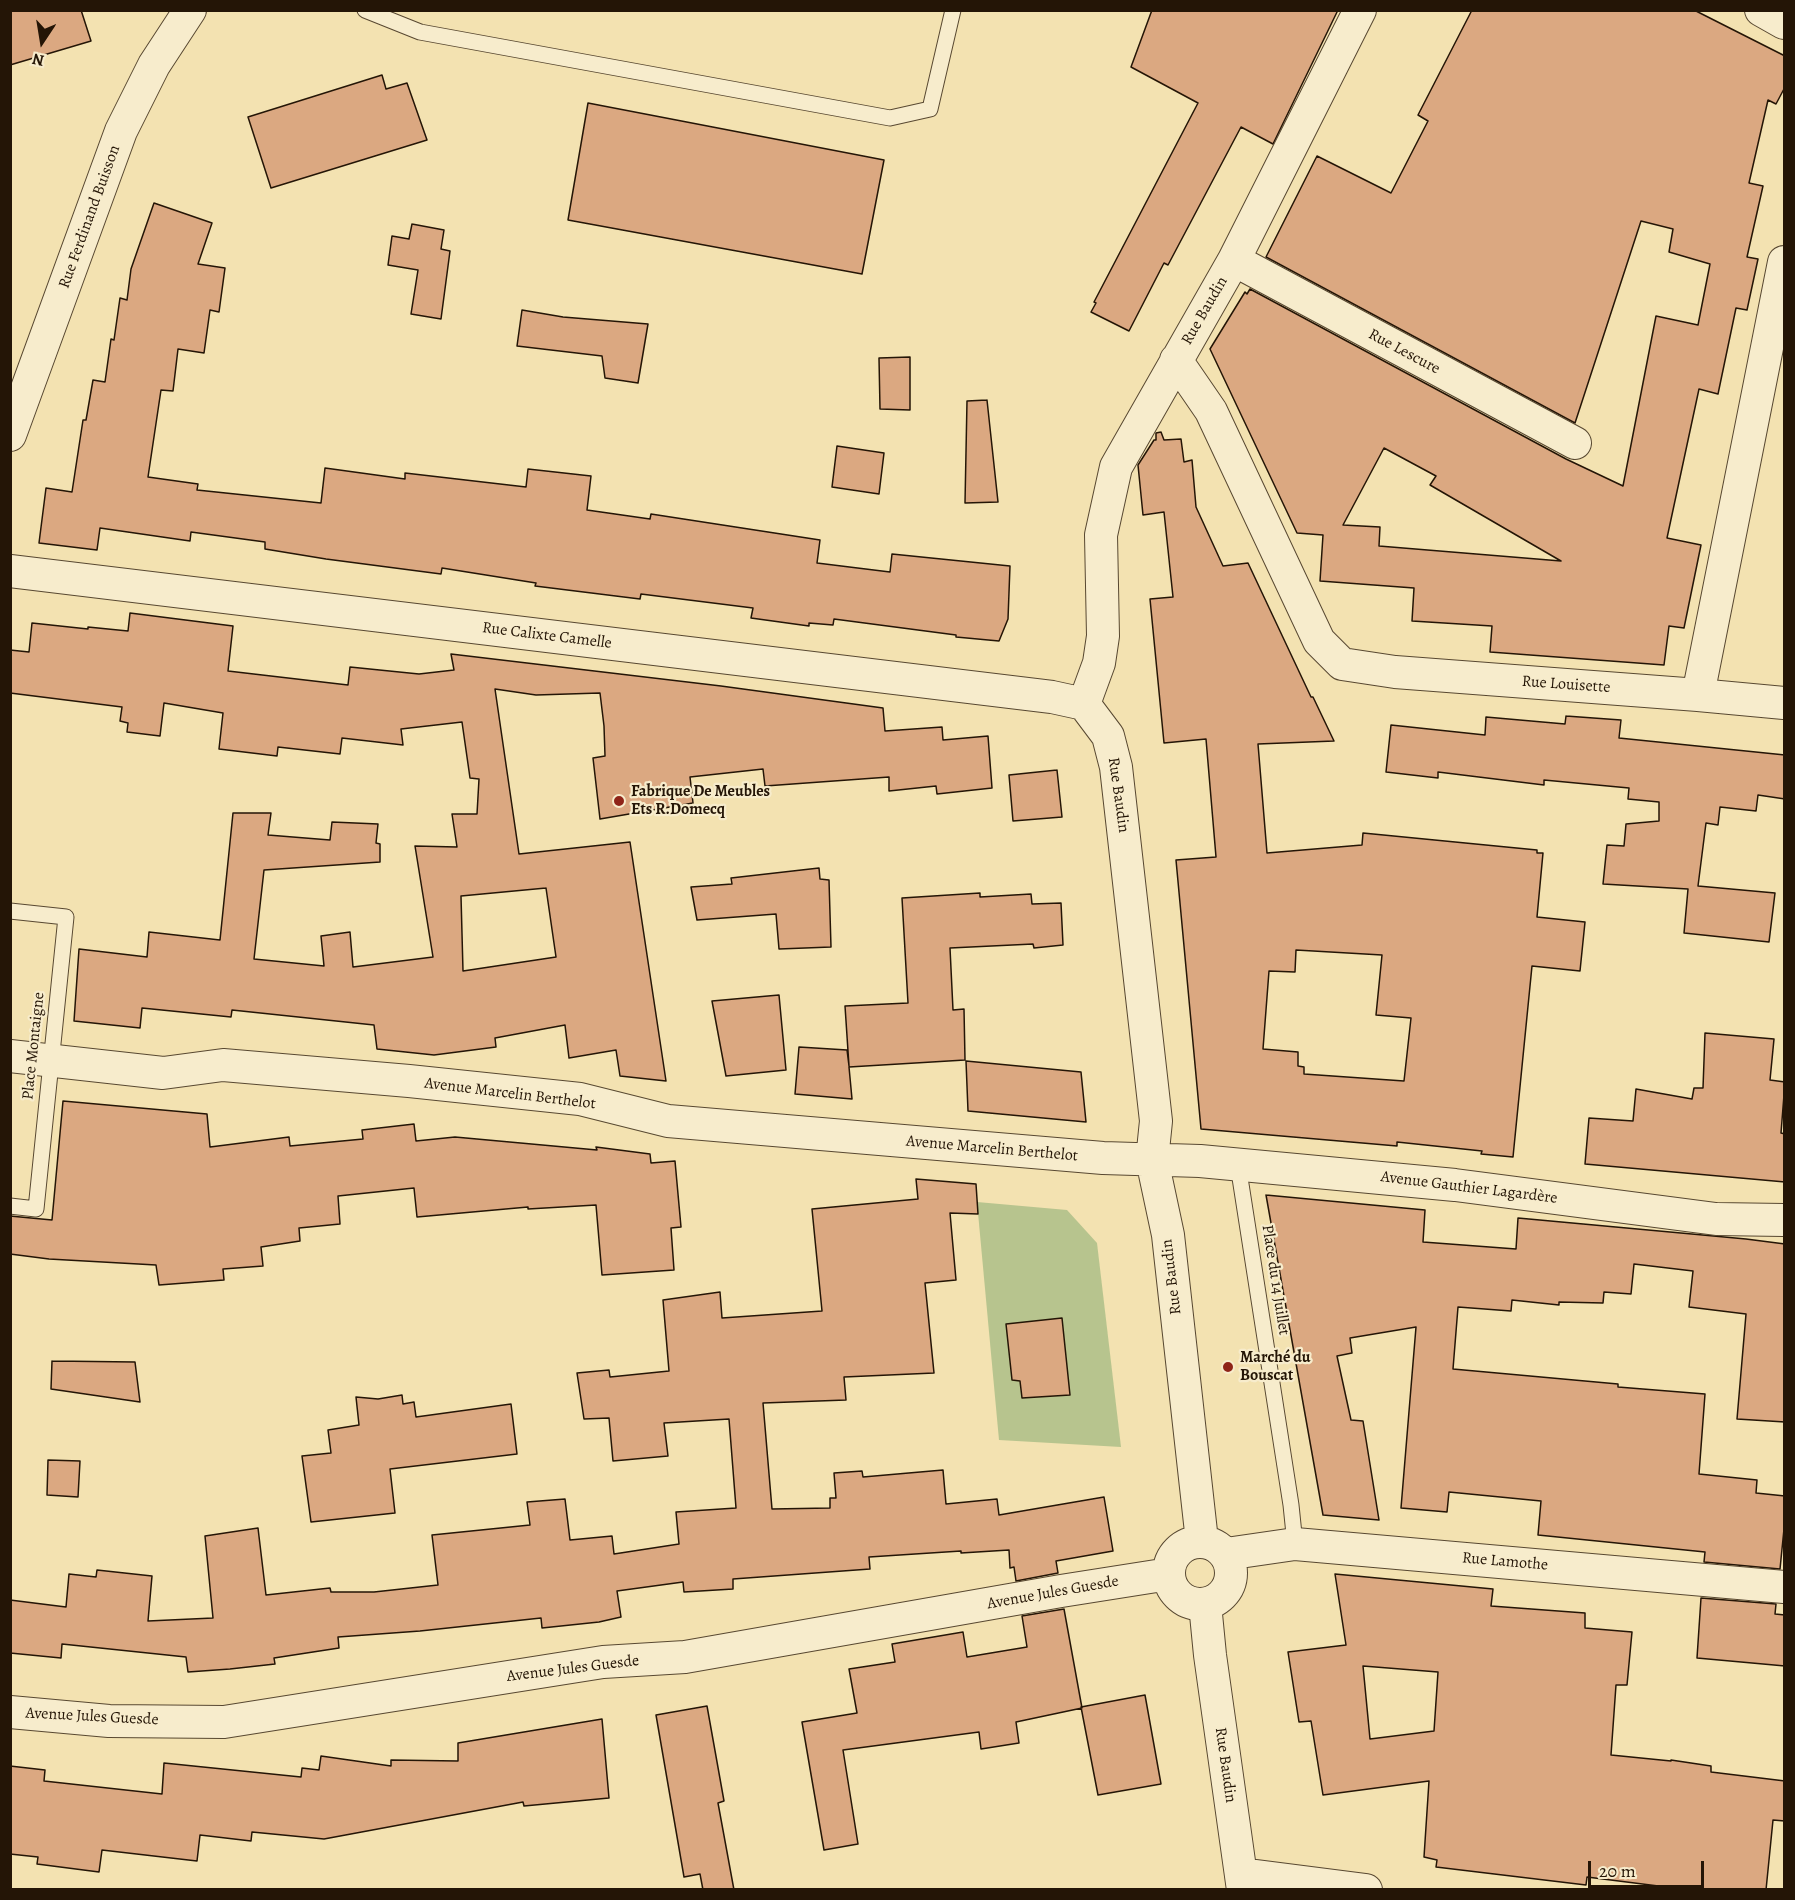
<!DOCTYPE html>
<html>
<head>
<meta charset="utf-8">
<style>
  body { margin:0 }
  #map { position:relative; width:1795px; height:1900px; overflow:hidden; background:#f3e2b1; font-family:Alegreya,serif }
  canvas { display:block }
  .frame { position:absolute; inset:0; border:12px solid #241506; pointer-events:none }
  .north { position:absolute; left:12px; top:12px; width:60px; height:60px; -webkit-text-stroke:4px #f7eccc; paint-order:stroke; rotate:192deg; font-size:16px; font-weight:700; line-height:24px; text-align:center; color:#241506 }
  .north::after { content:''; display:block; margin:auto; width:21px; height:27px; background:#241506; clip-path:polygon(50% 0,100% 100%,50% 72%,0 100%) }
  .scale { position:absolute; left:1588px; top:1861px; width:116px; height:27px; box-sizing:border-box; border:3px solid #241506; border-top:0; padding-left:8px; font-size:18px; line-height:21px; white-space:nowrap; color:#241506; -webkit-text-stroke:4px #f7eccc; paint-order:stroke }
</style>
</head>
<body>
<div id="map">
<canvas width="1795" height="1900"></canvas>
<div class="frame"></div>
<div class="north">N</div>
<div class="scale">20 m</div>
</div>
<script>
const context = document.querySelector('canvas').getContext('2d');
context.lineJoin = 'round';
function fill(path, color) { context.fillStyle = color; context.fill(path, 'evenodd'); }
const toPath = rows => new Path2D(rows.map(r => 'M' + r).join(''));
function stroke(path, color, width, dash) { context.strokeStyle = color; context.lineWidth = width; context.lineCap = dash ? 'butt' : 'round'; context.setLineDash(dash || []); context.stroke(path); }
function write(font, color, halo, rows, align = 'center') {
  context.font = font + ' Alegreya,serif'; context.lineWidth = 4.5; context.setLineDash([]); context.textBaseline = 'middle'; context.strokeStyle = halo; context.fillStyle = color; for (const [text, x, y, turn = 0] of rows) {
    context.save(); context.translate(x, y); context.rotate((+turn || 0) * Math.PI / 180); context.textAlign = isNaN(turn) ? turn : align; if (halo) context.strokeText(text, 0, 0); context.fillText(text, 0, 0); context.restore();
  }
}
const green = toPath([
  [977,1202,1067,1210,1097,1243,1121,1447,999,1440]
]);
const building = toPath([
  [10,10,81,10,91,41,10,65,10,10],
  [1152,10,1338,10,1273,144,1241,127,1168,265,1164,263,1129,331,1091,312,1096,303,1094,302,1198,103,1131,67,1152,10],
  [1472,10,1694,10,1785,56,1785,87,1776,104,1768,100,1749,183,1763,186,1747,257,1758,259,1747,310,1736,308,1718,394,1699,389,1667,538,1701,545,1684,628,1669,626,1664,665,1490,652,1492,626,1412,621,1414,588,1320,581,1323,535,1297,533,1210,349,1245,292,1247,294,1250,289,1566,459,1623,486,1656,316,1698,325,1710,264,1669,252,1673,229,1641,221,1575,423,1266,257,1317,156,1391,193,1428,121,1418,115,1472,10],
  [1384,448,1436,476,1430,485,1561,561,1379,546,1380,527,1343,525,1384,448],
  [382,75,386,89,407,83,427,140,271,188,248,117,382,75],
  [588,103,884,160,862,274,568,220,588,103],
  [154,203,212,223,198,264,225,268,219,312,210,310,204,353,178,349,173,391,161,390,148,477,198,484,197,490,321,503,325,468,405,479,405,473,526,487,528,469,591,476,587,510,650,519,651,514,820,540,817,563,890,572,892,554,1010,566,1008,619,999,641,956,637,956,635,834,619,833,625,809,623,809,626,751,618,753,608,641,594,640,599,535,586,536,583,442,568,441,574,326,559,265,549,265,542,191,532,190,541,100,528,97,550,39,543,46,488,72,492,83,420,86,420,93,380,105,382,111,339,114,340,120,298,127,300,131,269,154,203],
  [412,224,444,230,441,249,450,251,441,319,411,314,418,270,388,265,392,236,409,239,412,224],
  [522,310,563,317,648,324,638,383,605,378,602,356,517,346,522,310],
  [910,357,910,410,880,409,879,358,910,357],
  [987,400,998,502,965,503,967,401,987,400],
  [1161,432,1164,440,1181,439,1184,462,1192,460,1196,507,1223,566,1248,563,1311,697,1313,697,1334,741,1258,744,1267,853,1362,845,1363,833,1537,850,1537,853,1543,853,1537,917,1585,922,1580,971,1532,966,1513,1157,1481,1154,1482,1151,1397,1142,1397,1146,1201,1129,1176,860,1216,857,1206,739,1164,743,1150,599,1173,597,1164,512,1143,515,1138,465,1154,440,1156,440,1156,433,1161,432],
  [1296,950,1382,955,1376,1015,1411,1018,1404,1081,1304,1074,1304,1067,1298,1066,1298,1052,1263,1049,1269,971,1295,972,1296,950],
  [837,446,884,453,879,494,832,487,837,446],
  [130,613,233,626,228,671,348,685,350,667,419,674,454,670,451,654,721,686,883,708,885,731,942,727,943,740,988,736,992,788,937,794,936,786,889,791,889,777,765,786,763,769,690,777,693,803,600,819,593,758,605,756,604,726,600,693,536,695,495,689,519,854,630,842,666,1081,620,1076,616,1050,569,1058,565,1025,495,1038,496,1047,434,1055,377,1049,374,1025,232,1010,231,1017,142,1008,140,1028,74,1021,79,949,147,957,149,932,220,940,233,813,271,813,268,835,330,840,332,822,378,824,376,843,380,844,380,862,264,870,254,959,324,966,321,936,350,932,353,967,433,957,415,846,457,847,452,814,477,814,479,779,470,778,462,722,401,729,403,745,342,738,340,754,278,747,277,756,219,749,223,713,164,703,160,736,127,732,128,723,120,721,122,707,10,693,10,650,29,652,32,623,88,629,88,627,128,631,130,613],
  [546,888,556,957,463,971,461,896,546,888],
  [1566,716,1621,720,1619,738,1785,755,1785,799,1758,795,1756,811,1720,807,1718,825,1706,823,1698,886,1775,893,1769,942,1684,933,1688,889,1603,884,1607,845,1624,846,1626,824,1659,821,1659,802,1628,799,1629,788,1544,780,1544,785,1438,772,1438,778,1386,772,1391,725,1485,735,1486,717,1565,724,1566,716],
  [1057,770,1062,817,1013,821,1009,775,1057,770],
  [819,868,820,879,829,880,831,947,779,949,776,914,697,920,691,887,732,884,731,878,819,868],
  [980,893,980,897,1031,894,1032,904,1061,903,1063,945,1034,948,1033,944,950,948,953,1010,964,1009,965,1060,849,1067,852,1099,795,1094,799,1047,847,1050,849,1066,845,1006,908,1003,902,898,980,893],
  [779,995,786,1070,726,1076,712,1001,779,995],
  [1705,1033,1774,1039,1770,1080,1785,1082,1781,1133,1785,1134,1785,1182,1585,1164,1589,1118,1633,1121,1636,1089,1692,1099,1694,1088,1703,1088,1705,1033],
  [966,1061,1081,1072,1086,1122,968,1111,966,1061],
  [63,1101,207,1114,210,1147,289,1137,290,1146,363,1139,362,1130,414,1124,416,1141,455,1137,597,1150,596,1147,650,1154,651,1163,675,1161,681,1227,671,1228,674,1270,602,1275,596,1205,528,1209,528,1207,417,1217,414,1188,338,1196,340,1224,299,1228,300,1241,261,1247,263,1266,223,1269,224,1280,159,1285,156,1265,49,1259,10,1254,10,1216,52,1220,63,1101],
  [916,1179,976,1184,978,1214,950,1213,956,1280,925,1283,934,1373,844,1377,846,1400,763,1403,772,1509,830,1508,830,1498,836,1498,834,1473,862,1471,863,1477,943,1470,946,1504,997,1499,999,1515,1104,1497,1113,1551,1056,1561,1058,1573,1016,1581,1014,1567,1010,1568,1009,1550,961,1553,961,1551,869,1557,870,1569,733,1579,733,1589,684,1592,683,1582,617,1591,621,1617,599,1622,542,1628,541,1618,420,1631,338,1637,339,1648,274,1658,275,1664,230,1669,188,1672,186,1657,62,1644,61,1658,10,1653,10,1600,66,1607,69,1574,96,1577,97,1570,152,1576,148,1621,213,1618,205,1536,258,1528,266,1595,330,1588,331,1592,374,1592,438,1585,432,1535,530,1525,527,1502,565,1499,570,1540,612,1536,614,1554,679,1544,676,1512,736,1508,729,1419,664,1423,668,1456,613,1461,609,1418,584,1419,577,1373,609,1370,610,1377,669,1371,663,1300,720,1292,722,1318,822,1311,812,1209,918,1199,916,1179],
  [1266,1195,1425,1210,1423,1242,1516,1249,1518,1218,1746,1239,1785,1244,1785,1422,1737,1419,1746,1314,1689,1307,1693,1271,1634,1264,1631,1294,1604,1292,1603,1303,1559,1302,1559,1305,1512,1300,1511,1311,1458,1307,1453,1369,1618,1384,1618,1387,1705,1394,1699,1474,1757,1480,1756,1493,1785,1496,1785,1519,1780,1569,1704,1562,1705,1552,1538,1535,1541,1501,1449,1492,1447,1512,1401,1508,1416,1327,1350,1338,1352,1353,1337,1356,1351,1420,1363,1421,1379,1520,1323,1515,1266,1195],
  [1062,1318,1070,1395,1022,1398,1020,1381,1012,1380,1006,1324,1062,1318],
  [52,1361,135,1362,140,1402,51,1389,52,1361],
  [402,1395,403,1404,414,1402,416,1417,511,1404,517,1454,390,1469,395,1513,311,1522,302,1456,331,1453,328,1430,359,1425,356,1397,378,1399,402,1395],
  [48,1460,80,1461,78,1497,47,1495,48,1460],
  [1335,1574,1493,1589,1491,1606,1585,1613,1585,1628,1632,1632,1627,1685,1616,1685,1611,1755,1671,1761,1671,1760,1711,1766,1711,1772,1785,1781,1785,1821,1773,1820,1766,1890,1690,1890,1587,1877,1586,1885,1436,1867,1437,1860,1424,1857,1429,1781,1323,1795,1311,1721,1299,1722,1288,1652,1346,1645,1335,1574],
  [1363,1666,1438,1672,1434,1731,1370,1739,1363,1666],
  [1701,1598,1776,1604,1775,1614,1785,1615,1785,1666,1697,1658,1701,1598],
  [1064,1609,1082,1708,1016,1722,1019,1743,981,1749,979,1732,843,1750,858,1844,824,1850,802,1722,857,1713,849,1669,895,1662,892,1644,963,1632,967,1657,1027,1647,1022,1616,1064,1609],
  [1145,1695,1161,1784,1098,1795,1081,1707,1145,1695],
  [707,1706,724,1801,718,1803,734,1890,703,1890,700,1874,684,1877,656,1715,707,1706],
  [602,1719,609,1798,524,1806,523,1802,324,1839,252,1832,251,1841,200,1835,197,1861,102,1850,99,1872,37,1864,38,1857,10,1854,10,1766,45,1770,44,1781,162,1794,164,1763,301,1777,302,1768,319,1770,321,1756,391,1766,391,1760,458,1761,458,1743,602,1719]
]);
const lane = toPath([
  [365,10,420,32,890,118,930,109,953,10],
  [10,911,66,917,36,1209,10,1206],
  [1238,1165,1291,1505,1295,1544]
]);
const street = toPath([
  [1761,10,1784,23],
  [1234,260,1575,443],
  [1176,360,1211,411,1319,641,1342,664,1395,672,1698,695,1784,262],
  [10,435,121,131,154,65,190,10],
  [10,571,1052,697,1084,704],
  [1698,695,1784,703],
  [1084,704,1108,736,1116,767,1156,1121,1152,1160,1168,1235,1202,1541],
  [1084,704,1099,663,1103,636,1101,535,1116,467,1234,260,1360,10],
  [10,1056,163,1073,223,1065,409,1081,580,1099,668,1121,1103,1158,1200,1161,1455,1185,1716,1219,1784,1220],
  '1169 1573a31 31 0 1 1 62 0a31 31 0 1 1-62 0Z',
  [1226,1554,1295,1544,1784,1587],
  [1205,1604,1210,1655,1243,1890],
  [10,1712,109,1721,224,1722,603,1662,685,1657,1061,1591,1169,1574],
  [1241,1874,1366,1890]
]);
const markers = [
  [619,801,6,"#8f2418"],
  [1228,1367,6,"#8f2418"]
];
const streetNames = [
  ["Rue Ferdinand Buisson",90,217,-70],
  ["Rue Baudin",1205,311,-60],
  ["Rue Lescure",1404,352,28],
  ["Rue Calixte Camelle",547,636,7],
  ["Rue Louisette",1566,685,4],
  ["Rue Baudin",1118,795,82],
  ["Place Montaigne",34,1046,-84],
  ["Avenue Marcelin Berthelot",510,1094,7],
  ["Avenue Marcelin Berthelot",992,1149,5],
  ["Avenue Gauthier Lagardère",1469,1188,7],
  ["Rue Baudin",1172,1277,-97],
  ["Place du 14 Juillet",1275,1280,81],
  ["Rue Lamothe",1505,1562,5],
  ["Avenue Jules Guesde",1053,1593,-10],
  ["Avenue Jules Guesde",573,1669,-7],
  ["Avenue Jules Guesde",92,1717,3],
  ["Rue Baudin",1225,1765,82]
];
const poiNames = [
  ["Fabrique De Meubles",631,792],
  ["Ets R.Domecq",631,810],
  ["Marché du",1240,1358],
  ["Bouscat",1240,1376]
];
fill(green, '#b7c48e');
fill(building, '#dba881');
stroke(building, '#241506', 1.5);
stroke(lane, '#584831', 17);
stroke(street, '#584831', 34);
stroke(lane, '#f7eccc', 15);
stroke(street, '#f7eccc', 32);
for (const [x, y, r, color] of markers) { const dot = new Path2D(); dot.arc(x, y, r, 0, 2 * Math.PI); context.fillStyle = color; context.fill(dot); stroke(dot, '#f7eccc', 2); }
write('16px', '#241506', '#f7eccc', streetNames);
write('bold 16px', '#241506', '#f7eccc', poiNames, 'left');
</script>
</body>
</html>
